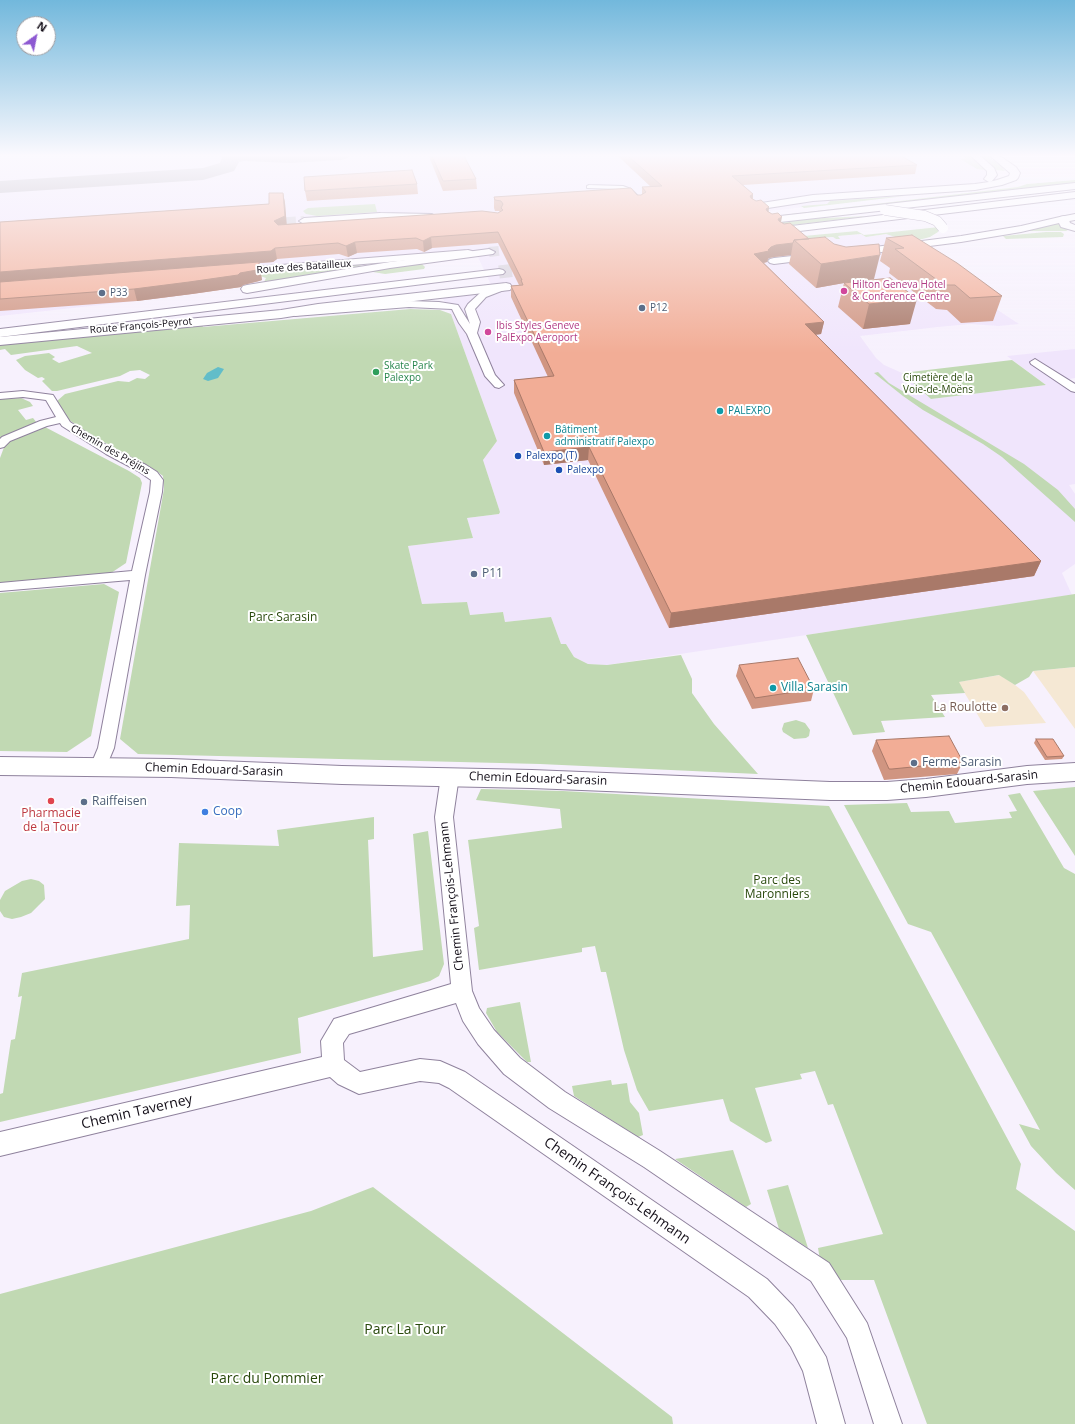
<!DOCTYPE html>
<html>
<head>
<meta charset="utf-8">
<style>
  body { margin:0 }
  #map { position:relative; width:1075px; height:1424px; overflow:hidden; background:#f7f1fd; font-family:"Open Sans",sans-serif }
  canvas { display:block }
  .north { position:absolute; left:16px; top:16px; width:40px; height:40px; box-sizing:border-box; background:#fff; border:1px solid #a09ea2; border-radius:50%; rotate:33deg; font-size:11px; font-weight:700; line-height:16px; text-align:center; color:#120d17 }
  .north::after { content:''; display:block; margin:auto; width:14px; height:18px; background:#8d59d2; clip-path:polygon(50% 0,100% 100%,50% 72%,0 100%) }
</style>
</head>
<body>
<div id="map">
<canvas width="1075" height="1424"></canvas>
<div class="north">N</div>
</div>
<script>
const context = document.querySelector('canvas').getContext('2d');
context.lineJoin = 'round';
function fill(path, color) { context.fillStyle = color; context.fill(path, 'evenodd'); }
const toPath = rows => new Path2D(rows.map(r => 'M' + r).join(''));
function stroke(path, color, width, dash) { context.strokeStyle = color; context.lineWidth = width; context.lineCap = dash ? 'butt' : 'round'; context.setLineDash(dash || []); context.stroke(path); }
function write(font, color, halo, rows, align = 'center') {
  context.font = font + ' "Open Sans",sans-serif'; context.lineWidth = 4; context.setLineDash([]); context.textBaseline = 'middle'; context.strokeStyle = halo; context.fillStyle = color; for (const [text, x, y, turn = 0] of rows) {
    context.save(); context.translate(x, y); context.rotate((+turn || 0) * Math.PI / 180); context.textAlign = isNaN(turn) ? turn : align; if (halo) context.strokeText(text, 0, 0); context.fillText(text, 0, 0); context.restore();
  }
}
const built = toPath([
  [0,154,968,154,1006,185,761,212,795,239,833,237,836,239,839,239,838,236,861,234,866,237,886,234,895,236,901,240,910,252,1019,324,999,326,970,324,938,327,860,336,876,358,884,365,902,373,931,399,1046,385,1007,356,1075,349,1075,378,1069,379,1075,383,1075,484,1069,485,1075,494,1075,564,1062,573,1072,595,607,665,588,664,574,657,566,644,561,644,551,617,505,622,503,612,470,615,466,602,422,604,408,546,473,538,467,518,499,514,500,512,483,460,497,441,451,314,442,297,494,291,475,251,249,269,260,281,250,285,164,298,0,316]
]);
const education = toPath([
  [1075,667,1075,729,1033,671],
  [1000,675,1015,685,1024,692,1046,723,985,727,958,682]
]);
const green = toPath([
  [959,154,968,154,986,170,977,169,960,159,966,158],
  [978,154,985,154,1001,166,1005,171,996,170],
  [1075,180,1075,184,777,217,774,216,1018,187,1027,184],
  [905,196,804,208,801,206,827,204,830,201],
  [375,204,377,212,317,216,306,214,303,211,308,208],
  [870,216,793,225,780,226,776,223,800,219],
  [1057,223,1070,229,1066,231,1022,231],
  [939,227,938,232,930,237,911,242,886,234,866,237,861,234,838,236,840,239,836,239,833,237,795,239,793,237,857,231,864,235],
  [1046,232,1061,232,1064,234,1063,237,1006,239,1003,236],
  [421,263,425,267,424,269,385,274,367,271],
  [359,265,362,266,275,281,264,282,266,278,251,273],
  [410,309,440,310,451,314,497,441,483,460,500,512,499,514,467,518,473,538,408,546,422,604,467,602,470,615,503,612,505,622,551,617,561,644,566,644,574,657,588,664,607,665,681,655,692,679,692,693,714,724,758,774,540,764,138,754,120,739,164,489,163,476,152,468,96,438,69,420,57,401,65,394,118,381,129,382,137,378,145,379,150,375,140,370,130,371,120,376,57,391,52,391,42,381,45,379,42,377,38,378,25,370,16,360,25,356,49,353,55,357,52,359,59,363,92,353,77,346,11,355,5,349,0,350,0,343,202,325,203,327],
  [1012,360,1046,385,931,399,902,373],
  [878,372,889,383,1024,464,1058,490,1075,509,1075,522,1002,457,983,444,923,410,903,396,874,373],
  [21,398,30,402,33,406,18,410,26,420,33,418,37,423,0,438,0,399],
  [45,427,129,471,140,478,142,483,126,563,111,573,0,583,0,458,6,442],
  [104,584,119,592,91,736,67,752,0,751,0,593],
  [1075,594,1075,667,1033,671,1029,677,1015,685,999,675,959,682,965,693,931,695,945,717,881,721,885,732,853,735,806,635],
  [796,720,805,723,810,730,809,736,806,738,794,739,783,732,782,729,784,723],
  [1075,787,1075,856,1033,791],
  [481,789,563,791,829,806,1021,1164,1016,1189,1075,1231,1075,1424,927,1424,874,1280,840,1280,820,1260,818,1248,883,1234,833,1104,828,1105,815,1071,800,1074,802,1079,755,1088,772,1141,766,1143,730,1121,723,1099,649,1111,637,1090,624,1050,606,972,601,972,595,946,582,948,582,952,479,970,474,928,479,926,468,840,562,828,560,809,476,800],
  [1020,793,1064,868,1075,874,1075,1190,1056,1173,1031,1146,1019,1124,1040,1130,931,932,908,924,844,805,907,803,911,812,949,811,955,823,1012,818,1009,812,1017,811,1008,795],
  [374,817,374,839,368,840,373,957,423,950,413,834,428,831,444,964,439,976,430,981,298,1018,301,1053,0,1122,0,1094,3,1093,11,1040,15,1039,22,996,18,997,22,973,189,939,190,905,176,906,179,843,279,846,277,830],
  [31,879,39,881,44,885,45,899,31,913,21,917,12,919,4,917,0,911,0,900,5,891,22,881],
  [520,1002,531,1062,527,1062,497,1032,486,1013,487,1008],
  [611,1080,612,1085,627,1083,630,1102,639,1113,643,1135,638,1137,574,1096,572,1086],
  [733,1150,751,1204,746,1207,675,1159],
  [788,1185,808,1248,779,1229,767,1190],
  [373,1187,672,1417,673,1424,0,1424,0,1294,311,1211]
]);
const water = toPath([
  [218,367,224,369,218,378,208,381,203,379,207,373]
]);
const taxiway = toPath([
  [223,154,350,154,348,158,341,160,290,163,244,161,239,162,234,171,203,180,0,193,0,181,203,168,220,163,223,154]
]);
const secondaryTunnel = toPath([
  [256,224,304,221]
]);
const primaryTunnel = toPath([
  [489,252,532,247]
]);
const highwayTunnel = toPath([
  [499,272,541,267]
]);
const street = toPath([
  [589,185,623,186,631,189,644,202,640,204,637,204,627,191,620,189,587,188,587,186,589,185],
  [501,285,504,286,505,288,504,290,486,297,475,309,480,322,477,333,495,375,504,385,499,388,495,387,485,376,467,334,459,323,452,309,409,307,295,316,290,313,295,310,409,301,439,302,458,305,470,324,465,309,468,304,480,293,501,285],
  [1035,359,1075,384,1075,392,1071,391,1031,364,1030,362,1035,359],
  [23,391,53,395,70,422,114,450,146,465,157,472,163,480,162,492,145,575,114,748,104,772,98,773,92,772,90,767,98,748,130,580,0,591,0,583,132,571,150,492,151,480,138,471,106,454,62,426,60,423,47,426,10,441,4,447,0,448,0,439,2,437,40,421,56,417,46,400,23,397,0,399,0,393,23,391],
  [450,769,456,771,459,776,453,817,472,991,479,1008,494,1030,520,1058,565,1092,660,1151,829,1263,867,1323,902,1424,874,1424,847,1338,811,1281,644,1167,549,1108,504,1074,478,1044,463,1021,456,1003,349,1034,343,1043,344,1060,360,1072,420,1059,440,1061,465,1072,767,1279,793,1306,809,1329,826,1357,845,1424,817,1424,803,1371,791,1347,775,1324,749,1297,449,1088,439,1083,420,1081,359,1094,338,1084,330,1077,0,1156,0,1132,322,1057,321,1041,334,1019,451,984,435,817,441,776,444,771,450,769]
]);
const secondary = toPath([
  [969,154,978,154,994,168,997,175,992,181,989,182,997,180,1009,176,1010,173,988,154,997,154,1016,167,1020,173,1018,178,1016,180,1002,185,975,190,813,201,755,210,750,207,755,204,813,195,975,184,989,182,984,179,987,175,987,171,969,154],
  [380,213,432,214,437,217,432,220,380,219,304,224,299,221,304,218,380,213],
  [0,757,171,759,342,766,532,770,830,782,887,782,926,779,1027,766,1075,763,1075,781,1027,784,926,797,887,800,830,800,532,788,342,784,171,777,0,775,0,757]
]);
const primary = toPath([
  [1075,183,1075,189,771,223,766,220,771,217,1075,183],
  [1064,216,1068,217,1070,223,1075,225,1075,231,1061,227,1059,223,1021,232,961,242,851,256,845,253,851,250,961,236,1021,226,1064,216],
  [468,250,472,251,474,253,472,255,231,275,227,274,225,272,227,270,231,269,468,250],
  [819,253,823,254,825,256,823,258,774,264,770,263,768,261,770,259,774,258,819,253],
  [506,283,510,284,512,287,510,290,318,312,281,318,0,345,0,337,281,310,318,304,506,283]
]);
const highway = toPath([
  [1075,192,1075,198,783,233,778,230,783,227,1075,192],
  [1075,214,1075,220,1064,222,1059,219,1060,217,1075,214],
  [489,249,495,252,493,254,390,268,247,293,243,292,241,289,243,286,247,285,390,262,489,249],
  [499,269,503,270,505,272,503,274,0,337,0,329,499,269]
]);
const primaryBridge = toPath([
  [885,210,925,216,937,221,943,228]
]);
const wall = toPath([
  [429,154,463,154,476,179,477,189,443,191,430,159],
  [618,154,898,154,917,165,915,174,743,185,753,194,753,199,781,222,874,279,856,282,910,324,863,329,838,307,844,283,816,288,789,264,791,255,774,257,769,258,768,259,767,262,764,263,824,322,821,334,815,335,1041,561,1034,576,669,628,588,460,544,465,514,393,514,380,548,377,511,297,511,286,519,285,498,243,432,248,424,252,417,249,357,253,348,257,339,254,277,259,273,262,259,263,262,280,259,281,243,285,241,287,192,294,137,301,0,311,0,222,269,204,283,193,285,203,286,224,498,213,500,211,495,211,494,208,494,197,637,195,642,195,642,187,651,187,618,156],
  [417,184,418,194,307,201,305,191],
  [886,238,1002,296,993,321,961,323,947,310,936,309,889,273,890,268,880,261],
  [739,665,814,689,811,701,752,709,736,676],
  [1036,739,1064,756,1062,759,1045,760,1034,743],
  [876,740,963,762,957,774,884,780,872,751]
]);
const shadedWall = toPath([
  [283,193,285,203,287,227,276,231,274,221],
  [753,194,752,204,750,196],
  [769,207,768,217,766,209],
  [782,217,780,227,778,219],
  [431,237,432,248,424,252,423,241],
  [355,242,357,253,348,257,346,246],
  [793,243,791,255,774,257,769,258,768,259,767,262,752,265,754,254,768,250,771,247,776,245],
  [275,248,277,259,273,262,259,263,262,280,259,281,243,285,241,287,192,294,137,301,134,289,0,284,0,272],
  [880,255,874,279,845,283,844,283,816,288,821,264],
  [917,299,910,324,863,329,869,304],
  [824,322,821,334,802,336,805,324],
  [589,447,588,460,544,465,544,452],
  [1041,561,1034,576,669,628,671,613]
]);
const building = toPath([
  [431,154,463,154,476,179,443,181,431,154],
  [626,154,898,154,917,165,732,176,753,194,750,196,751,198,756,201,761,200,769,207,766,209,767,211,772,214,778,213,782,217,778,219,779,221,784,224,790,223,809,239,794,240,793,243,776,245,771,247,768,250,769,251,754,254,824,322,805,324,1041,561,671,613,589,447,544,452,514,380,554,376,511,286,523,285,521,280,522,280,498,232,431,237,423,241,416,238,355,242,346,246,338,243,275,248,271,251,0,272,0,222,269,204,269,193,283,193,285,216,274,221,278,225,482,211,498,213,503,210,501,208,503,204,501,201,495,200,494,197,631,188,637,195,641,195,646,192,642,187,662,186,626,154],
  [412,170,417,184,305,191,304,177,412,170],
  [912,235,957,263,1002,296,970,298,955,285,944,285,895,249,904,248,886,238,912,235],
  [825,237,834,244,846,247,879,244,880,255,821,264,794,240,825,237],
  [259,262,259,268,257,270,240,273,238,275,189,282,134,289,0,299,0,282,259,262],
  [890,278,917,299,869,304,844,283,890,278],
  [798,658,814,689,755,698,739,665,798,658],
  [949,736,963,762,892,769,889,769,876,740,949,736],
  [1036,739,1053,739,1064,756,1047,757,1036,739]
]);
const markers = [
  [844,291,4,"#d1479c"],
  [102,293,4,"#5c6f8a"],
  [642,308,4,"#5c6f8a"],
  [488,332,4,"#d1479c"],
  [376,372,4,"#2e9e5b"],
  [720,411,4,"#0f9aa8"],
  [547,436,4,"#0f9aa8"],
  [518,456,4,"#1a4fb4"],
  [559,470,4,"#1a4fb4"],
  [474,574,4,"#5c6f8a"],
  [773,688,4,"#0f9aa8"],
  [1005,708,4,"#8d6e63"],
  [914,763,4,"#5c6f8a"],
  [51,801,4,"#e0444e"],
  [84,802,4,"#5c6f8a"],
  [205,812,4,"#3f7fe0"]
];
const farStreetnames = [
  ["Route des Batailleux",304,267,-4],
  ["Route François-Peyrot",141,326,-5],
  ["Chemin des Préjins",110,450,30]
];
const farHotelnames = [
  ["Hilton Geneva Hotel",852,285],
  ["& Conference Centre",852,297],
  ["Ibis Styles Geneve",496,326],
  ["PalExpo Aeroport",496,338]
];
const farServicenames = [
  ["P33",110,293],
  ["P12",650,308]
];
const farLeisurenames = [
  ["Skate Park",384,366],
  ["Palexpo",384,378]
];
const farParknames = [
  ["Cimetière de la",938,378],
  ["Voie-de-Moëns",938,390]
];
const farCulturenames = [
  ["PALEXPO",728,411],
  ["Bâtiment",555,430],
  ["administratif Palexpo",555,442]
];
const farTransitnames = [
  ["Palexpo (T)",526,456],
  ["Palexpo",567,470]
];
const serviceNames = [
  ["P11",482,574],
  ["Ferme Sarasin",922,763],
  ["Raiffeisen",92,802]
];
const parkNames = [
  ["Parc Sarasin",283,618],
  ["Parc des",777,881],
  ["Maronniers",777,895]
];
const cultureNames = [
  ["Villa Sarasin",781,688]
];
const educationNames = [
  ["La Roulotte",997,708]
];
const streetNames = [
  ["Chemin Edouard-Sarasin",214,770,2],
  ["Chemin Edouard-Sarasin",538,779,2],
  ["Chemin Edouard-Sarasin",969,782,-6],
  ["Chemin François-Lehmann",452,896,-96]
];
const shopNames = [
  ["Coop",213,812]
];
const healthNames = [
  ["Pharmacie",51,814],
  ["de la Tour",51,828]
];
const nearStreetnames = [
  ["Chemin Taverney",137,1112,-13],
  ["Chemin François-Lehmann",617,1191,35]
];
const nearParknames = [
  ["Parc La Tour",405,1330],
  ["Parc du Pommier",267,1379]
];
fill(built, '#f0e5fc');
fill(education, '#f5e8d4');
fill(green, '#c1d9b3');
fill(water, '#62bdc9');
fill(taxiway, '#aaa4b0');
stroke(secondaryTunnel, '#d5cfda', 10, [10, 5]);
stroke(primaryTunnel, '#d5cfda', 10, [10, 5]);
stroke(highwayTunnel, '#d5cfda', 13, [13, 6]);
stroke(street, '#8f829d', 2);
stroke(secondary, '#8f829d', 2);
stroke(primary, '#8f829d', 2);
stroke(highway, '#8f829d', 2);
fill(street, '#fff');
fill(secondary, '#fff');
fill(primary, '#fff');
fill(highway, '#fff');
stroke(primaryBridge, '#8f829d', 11, []);
stroke(primaryBridge, '#fff', 10);
fill(wall, '#d09581');
fill(shadedWall, '#a97969');
fill(building, '#f2ad96');
stroke(building, '#a97969', 1);
const sky = context.createLinearGradient(0, 0, 0, 353);
sky.addColorStop(0, '#72b8dc');
sky.addColorStop(0.44, '#fbf9fe');
sky.addColorStop(1, '#fbf9fe00');
context.fillStyle = sky;
context.fillRect(0, 0, 1075, 353);
for (const [x, y, r, color] of markers) { const dot = new Path2D(); dot.arc(x, y, r, 0, 2 * Math.PI); context.fillStyle = color; context.fill(dot); stroke(dot, '#fff', 1.5); }
write('10px', '#120d17', '#fff', farStreetnames);
write('10px', '#b23c85', '#fff', farHotelnames, 'left');
write('10px', '#4e5e75', '#fff', farServicenames, 'left');
write('10px', '#27864d', '#fff', farLeisurenames, 'left');
write('10px', '#28480b', '#fff', farParknames);
write('10px', '#0d838f', '#fff', farCulturenames, 'left');
write('10px', '#164399', '#fff', farTransitnames, 'left');
write('12px', '#4e5e75', '#fff', serviceNames, 'left');
write('12px', '#28480b', '#fff', parkNames);
write('12px', '#0d838f', '#fff', cultureNames, 'left');
write('12px', '#785e54', '#fff', educationNames, 'right');
write('12px', '#120d17', '#fff', streetNames);
write('12px', '#366cbe', '#fff', shopNames, 'left');
write('12px', '#be3a42', '#fff', healthNames);
write('14px', '#120d17', '#fff', nearStreetnames);
write('14px', '#28480b', '#fff', nearParknames);
</script>
</body>
</html>
